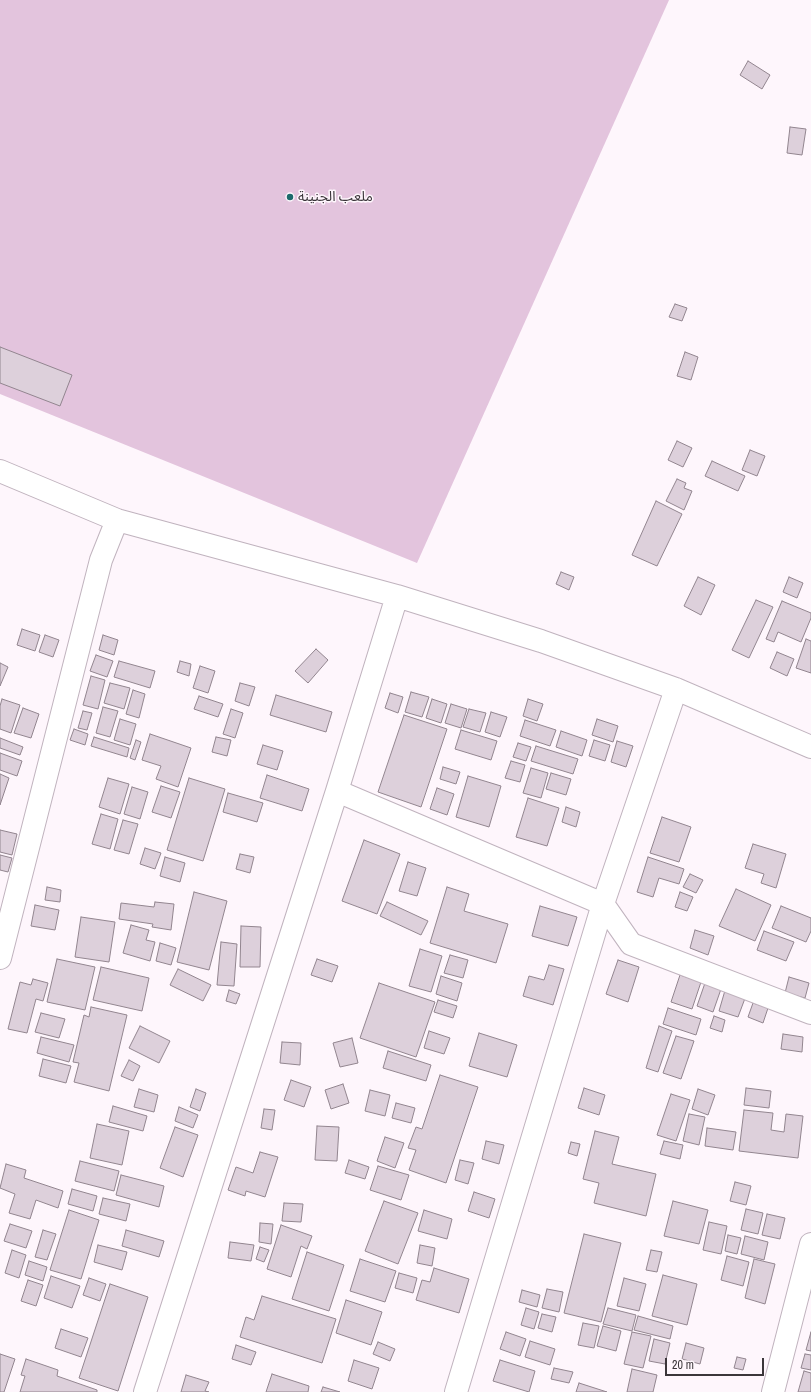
<!DOCTYPE html>
<html>
<head>
<meta charset="utf-8">
<style>
  body { margin:0 }
  #map { position:relative; width:811px; height:1392px; overflow:hidden; background:#fef6fc; font-family:"Archivo Narrow",sans-serif }
  canvas { display:block }
  .scale { position:absolute; left:665px; top:1358px; width:99px; height:18px; box-sizing:border-box; border:2px solid #3b363a; border-top:0; padding-left:5px; font-size:12px; line-height:14px; white-space:nowrap; color:#3b363a; -webkit-text-stroke:3px #fef6fc; paint-order:stroke }
</style>
</head>
<body>
<div id="map">
<canvas width="811" height="1392"></canvas>
<div class="scale">20 m</div>
</div>
<script>
const context = document.querySelector('canvas').getContext('2d');
context.lineJoin = 'round';
function fill(path, color) { context.fillStyle = color; context.fill(path, 'evenodd'); }
const toPath = rows => new Path2D(rows.map(r => 'M' + r).join(''));
function stroke(path, color, width, dash) { context.strokeStyle = color; context.lineWidth = width; context.lineCap = dash ? 'butt' : 'round'; context.setLineDash(dash || []); context.stroke(path); }
function write(font, color, halo, rows, align = 'center') {
  context.font = font + ' "Archivo Narrow","Noto Sans Arabic",sans-serif'; context.lineWidth = 3; context.setLineDash([]); context.textBaseline = 'middle'; context.strokeStyle = halo; context.fillStyle = color; for (const [text, x, y, turn = 0] of rows) {
    context.save(); context.translate(x, y); context.rotate((+turn || 0) * Math.PI / 180); context.textAlign = isNaN(turn) ? turn : align; if (halo) context.strokeText(text, 0, 0); context.fillText(text, 0, 0); context.restore();
  }
}
const green = toPath([
  [0,0,669,0,417,563,0,394]
]);
const building = toPath([
  [748,61,770,75,762,89,740,75,748,61],
  [790,127,806,129,802,155,787,153,790,127],
  [675,304,687,308,682,321,669,317,675,304],
  [0,347,72,375,60,406,0,383,0,347],
  [685,352,698,357,691,380,677,376,685,352],
  [677,441,692,448,683,467,668,460,677,441],
  [750,450,765,456,757,476,742,470,750,450],
  [712,461,745,476,738,491,705,476,712,461],
  [677,479,686,483,684,488,692,491,684,510,666,501,677,479],
  [656,501,682,514,657,566,632,555,656,501],
  [561,572,574,577,569,590,556,584,561,572],
  [698,577,715,585,701,615,684,606,698,577],
  [789,577,803,583,797,598,783,592,789,577],
  [756,600,773,607,749,658,732,650,756,600],
  [782,601,811,613,811,618,801,642,778,632,774,642,766,639,782,601],
  [22,629,40,635,35,651,17,645,22,629],
  [45,635,59,640,53,657,39,652,45,635],
  [103,635,118,640,114,655,99,650,103,635],
  [806,639,811,641,811,673,796,668,806,639],
  [316,649,328,660,308,683,295,671,316,649],
  [777,652,794,659,787,676,770,668,777,652],
  [96,655,113,661,107,677,90,671,96,655],
  [119,661,155,671,150,688,114,677,119,661],
  [180,661,191,664,189,676,177,672,180,661],
  [0,663,8,667,0,686,0,663],
  [200,666,215,671,208,693,193,688,200,666],
  [91,676,105,680,98,709,83,705,91,676],
  [110,683,130,688,124,709,104,703,110,683],
  [240,683,255,687,249,706,235,701,240,683],
  [133,690,145,694,139,718,126,714,133,690],
  [411,692,429,697,422,717,405,712,411,692],
  [390,693,403,697,398,713,385,708,390,693],
  [276,695,332,712,326,732,270,715,276,695],
  [199,696,223,704,218,717,194,709,199,696],
  [2,699,20,705,11,733,0,729,0,706,2,699],
  [432,699,447,704,441,723,426,718,432,699],
  [528,699,543,704,537,721,523,716,528,699],
  [451,704,467,709,461,728,445,723,451,704],
  [103,707,118,711,110,737,96,733,103,707],
  [23,708,39,714,31,738,14,733,23,708],
  [231,709,243,713,235,738,223,734,231,709],
  [469,709,486,713,480,732,463,727,469,709],
  [83,711,92,713,87,730,78,728,83,711],
  [491,712,507,717,500,737,485,732,491,712],
  [404,715,447,729,421,807,378,792,404,715],
  [120,719,136,724,130,745,114,740,120,719],
  [597,719,618,726,613,742,592,735,597,719],
  [525,720,556,730,550,746,520,736,525,720],
  [74,729,88,734,85,745,70,740,74,729],
  [461,730,497,741,491,760,455,749,461,730],
  [561,731,587,740,582,756,556,747,561,731],
  [150,734,191,748,178,787,156,779,161,766,142,760,150,734],
  [94,737,129,748,127,757,91,746,94,737],
  [216,737,231,740,227,756,212,752,216,737],
  [0,738,23,747,20,755,0,748,0,738],
  [136,740,141,742,135,760,130,758,136,740],
  [594,740,610,745,605,761,589,756,594,740],
  [617,741,633,746,626,767,611,762,617,741],
  [518,743,531,747,526,761,513,757,518,743],
  [263,745,283,751,277,770,257,764,263,745],
  [536,746,578,759,573,774,531,761,536,746],
  [0,753,22,761,17,776,0,770,0,753],
  [511,761,525,765,520,782,505,778,511,761],
  [443,767,460,772,456,784,440,779,443,767],
  [531,768,548,773,541,798,523,793,531,768],
  [551,773,571,779,566,795,546,789,551,773],
  [0,774,9,778,0,805,0,774],
  [267,775,309,789,302,811,260,798,267,775],
  [468,776,501,786,489,827,456,817,468,776],
  [108,778,129,784,120,814,99,807,108,778],
  [189,778,225,789,203,861,167,850,189,778],
  [161,786,180,792,171,818,152,812,161,786],
  [132,787,148,792,140,819,124,814,132,787],
  [437,788,454,794,447,815,430,809,437,788],
  [228,793,263,803,257,822,223,812,228,793],
  [528,798,559,808,547,846,516,837,528,798],
  [566,807,580,812,576,827,562,822,566,807],
  [101,814,118,819,110,849,92,844,101,814],
  [662,817,691,827,679,862,650,853,662,817],
  [123,820,138,824,129,854,114,850,123,820],
  [0,830,17,834,12,855,0,852,0,830],
  [364,840,400,854,377,914,342,901,364,840],
  [753,844,786,854,776,888,761,883,764,874,745,868,753,844],
  [145,848,161,853,155,869,140,864,145,848],
  [240,854,254,857,250,873,236,869,240,854],
  [0,855,12,858,8,872,0,870,0,855],
  [165,857,185,863,180,882,160,876,165,857],
  [648,857,684,869,679,884,659,878,653,897,637,892,648,857],
  [408,862,426,868,417,896,399,891,408,862],
  [690,874,703,880,696,893,683,887,690,874],
  [47,887,61,890,60,902,45,900,47,887],
  [447,887,469,894,464,911,508,924,496,963,430,943,447,887],
  [736,889,771,905,755,941,719,926,736,889],
  [194,892,227,901,209,970,177,962,194,892],
  [680,892,693,897,687,911,675,907,680,892],
  [155,902,174,904,171,930,152,927,153,924,119,919,121,903,154,907,155,902],
  [387,902,428,921,421,935,380,916,387,902],
  [35,905,59,910,55,930,31,926,35,905],
  [540,906,577,917,568,946,532,936,540,906],
  [781,906,811,918,811,931,806,942,772,928,781,906],
  [81,917,115,922,109,962,75,957,81,917],
  [131,925,149,930,146,940,155,942,150,961,123,953,131,925],
  [241,926,261,927,260,967,240,967,241,926],
  [695,930,714,936,708,955,690,948,695,930],
  [764,931,794,942,786,961,757,950,764,931],
  [221,942,237,944,234,986,217,985,221,942],
  [160,943,176,948,171,965,156,961,160,943],
  [420,949,442,956,431,992,409,986,420,949],
  [450,955,468,960,463,978,444,973,450,955],
  [57,959,95,967,85,1010,47,1002,57,959],
  [317,959,338,966,332,982,311,975,317,959],
  [618,960,639,967,628,1002,606,994,618,960],
  [549,965,564,969,553,1005,523,996,529,976,544,980,549,965],
  [101,967,149,978,142,1011,93,1000,101,967],
  [178,969,211,985,203,1001,170,985,178,969],
  [680,975,701,982,692,1009,671,1002,680,975],
  [441,976,462,983,457,1001,436,994,441,976],
  [789,977,809,983,805,998,785,993,789,977],
  [33,979,48,983,43,1001,36,999,27,1033,8,1029,20,982,31,985,33,979],
  [379,983,435,1002,416,1057,360,1038,379,983],
  [705,983,721,989,713,1012,697,1006,705,983],
  [726,987,747,993,738,1017,719,1011,726,987],
  [229,990,240,994,236,1004,226,1001,229,990],
  [438,1000,457,1006,453,1018,434,1012,438,1000],
  [753,1003,768,1008,763,1023,748,1017,753,1003],
  [91,1007,127,1015,109,1091,74,1082,79,1063,73,1062,84,1015,89,1017,91,1007],
  [668,1008,701,1019,696,1035,663,1024,668,1008],
  [41,1013,65,1019,59,1038,35,1032,41,1013],
  [714,1016,725,1020,722,1032,710,1028,714,1016],
  [140,1026,170,1041,159,1063,129,1048,140,1026],
  [659,1026,672,1031,658,1072,646,1068,659,1026],
  [429,1031,450,1038,444,1054,424,1048,429,1031],
  [479,1033,517,1045,507,1077,469,1066,479,1033],
  [783,1034,803,1037,802,1052,781,1049,783,1034],
  [676,1036,694,1041,681,1079,663,1073,676,1036],
  [41,1037,74,1045,69,1062,37,1053,41,1037],
  [352,1038,358,1063,340,1067,333,1043,352,1038],
  [282,1042,301,1043,300,1065,280,1063,282,1042],
  [388,1051,431,1065,426,1081,383,1068,388,1051],
  [43,1059,71,1066,66,1083,39,1076,43,1059],
  [129,1060,140,1066,133,1081,121,1076,129,1060],
  [440,1075,478,1087,446,1183,409,1170,416,1150,408,1148,416,1127,422,1129,440,1075],
  [291,1080,311,1087,304,1107,284,1100,291,1080],
  [343,1084,349,1103,331,1109,325,1090,343,1084],
  [584,1088,605,1095,599,1115,578,1108,584,1088],
  [746,1088,771,1091,769,1108,744,1105,746,1088],
  [139,1089,158,1095,154,1112,134,1107,139,1089],
  [196,1089,206,1093,200,1111,190,1107,196,1089],
  [698,1089,715,1095,708,1115,692,1109,698,1089],
  [370,1090,390,1095,385,1116,365,1111,370,1090],
  [671,1094,690,1100,676,1141,657,1135,671,1094],
  [396,1103,415,1108,411,1123,392,1118,396,1103],
  [113,1106,147,1116,143,1131,109,1122,113,1106],
  [179,1107,198,1115,193,1128,175,1121,179,1107],
  [264,1109,275,1110,272,1130,261,1128,264,1109],
  [744,1110,773,1113,771,1130,784,1132,786,1114,803,1116,798,1158,739,1151,744,1110],
  [689,1114,705,1117,699,1145,683,1141,689,1114],
  [97,1124,129,1131,122,1165,90,1158,97,1124],
  [317,1126,339,1127,337,1161,315,1160,317,1126],
  [175,1127,198,1135,183,1177,160,1168,175,1127],
  [707,1128,736,1132,733,1150,705,1146,707,1128],
  [595,1131,619,1137,612,1164,656,1174,646,1216,594,1203,599,1183,583,1179,595,1131],
  [385,1137,404,1143,395,1168,377,1161,385,1137],
  [486,1141,504,1145,499,1164,482,1159,486,1141],
  [664,1141,683,1145,680,1159,660,1154,664,1141],
  [571,1142,580,1144,577,1156,568,1153,571,1142],
  [260,1152,278,1157,265,1197,246,1191,245,1196,228,1190,236,1167,253,1173,260,1152],
  [349,1160,369,1167,365,1179,345,1173,349,1160],
  [460,1160,474,1163,468,1184,455,1180,460,1160],
  [80,1161,119,1171,114,1191,75,1181,80,1161],
  [6,1164,26,1170,24,1178,63,1191,58,1208,36,1200,30,1219,9,1213,15,1194,0,1188,6,1164],
  [378,1166,409,1175,401,1200,370,1190,378,1166],
  [121,1175,164,1186,159,1207,116,1195,121,1175],
  [735,1182,751,1186,746,1205,730,1201,735,1182],
  [72,1189,97,1196,93,1211,68,1204,72,1189],
  [474,1192,495,1199,489,1218,468,1211,474,1192],
  [103,1198,130,1204,126,1221,99,1214,103,1198],
  [384,1201,418,1213,398,1264,365,1251,384,1201],
  [673,1201,708,1210,699,1244,664,1236,673,1201],
  [284,1203,303,1204,301,1222,282,1221,284,1203],
  [746,1209,763,1213,758,1234,741,1230,746,1209],
  [69,1210,99,1220,81,1279,50,1270,69,1210],
  [424,1210,452,1219,447,1239,418,1231,424,1210],
  [767,1214,785,1218,780,1239,762,1235,767,1214],
  [709,1222,727,1226,721,1254,703,1250,709,1222],
  [260,1223,273,1224,271,1244,259,1242,260,1223],
  [10,1224,32,1231,26,1248,4,1241,10,1224],
  [281,1225,312,1236,307,1249,301,1246,291,1277,267,1269,281,1225],
  [43,1230,56,1234,47,1260,35,1257,43,1230],
  [126,1230,164,1241,159,1257,122,1246,126,1230],
  [584,1234,621,1243,601,1322,564,1313,584,1234],
  [728,1235,741,1238,737,1254,725,1251,728,1235],
  [745,1236,768,1242,764,1260,741,1254,745,1236],
  [230,1242,254,1245,251,1261,228,1258,230,1242],
  [98,1245,127,1252,122,1270,94,1262,98,1245],
  [420,1245,435,1248,432,1266,417,1263,420,1245],
  [260,1247,269,1250,264,1262,256,1259,260,1247],
  [12,1250,26,1255,19,1278,5,1273,12,1250],
  [651,1250,662,1252,657,1272,646,1270,651,1250],
  [307,1252,344,1265,329,1311,292,1299,307,1252],
  [727,1256,749,1262,743,1286,721,1280,727,1256],
  [360,1259,396,1271,385,1302,350,1291,360,1259],
  [754,1259,775,1264,765,1304,745,1298,754,1259],
  [29,1261,47,1267,43,1281,25,1275,29,1261],
  [434,1268,469,1279,459,1313,416,1300,422,1280,430,1282,434,1268],
  [399,1273,417,1278,413,1293,395,1288,399,1273],
  [663,1275,697,1284,687,1325,652,1316,663,1275],
  [51,1276,80,1286,72,1308,44,1298,51,1276],
  [89,1278,106,1284,100,1301,83,1295,89,1278],
  [624,1278,646,1284,639,1311,617,1306,624,1278],
  [28,1280,43,1285,36,1306,21,1301,28,1280],
  [110,1284,148,1297,118,1391,79,1378,110,1284],
  [547,1289,563,1292,559,1312,542,1308,547,1289],
  [522,1290,540,1295,537,1307,519,1302,522,1290],
  [262,1296,336,1319,322,1363,240,1337,246,1317,254,1320,262,1296],
  [346,1300,382,1312,371,1345,336,1333,346,1300],
  [526,1308,539,1312,534,1329,521,1325,526,1308],
  [608,1308,636,1315,632,1331,603,1324,608,1308],
  [542,1314,556,1317,552,1332,538,1328,542,1314],
  [638,1316,673,1326,670,1339,634,1330,638,1316],
  [583,1323,599,1326,594,1348,578,1345,583,1323],
  [603,1326,621,1331,616,1351,597,1346,603,1326],
  [61,1329,88,1338,81,1357,55,1348,61,1329],
  [506,1332,526,1339,520,1356,500,1349,506,1332],
  [632,1332,651,1336,643,1368,624,1364,632,1332],
  [811,1332,811,1351,806,1350,811,1332],
  [654,1339,670,1343,665,1364,649,1361,654,1339],
  [530,1341,555,1349,550,1365,525,1357,530,1341],
  [378,1342,395,1349,390,1361,373,1354,378,1342],
  [686,1343,704,1348,700,1364,682,1359,686,1343],
  [236,1345,256,1352,251,1365,232,1359,236,1345],
  [0,1354,15,1359,4,1392,0,1392,0,1354],
  [805,1354,811,1355,811,1370,801,1368,805,1354],
  [737,1357,746,1359,743,1370,734,1368,737,1357],
  [26,1359,58,1370,57,1376,97,1390,97,1392,20,1392,25,1376,21,1375,26,1359],
  [354,1360,379,1368,372,1389,348,1381,354,1360],
  [500,1360,535,1371,529,1392,493,1381,500,1360],
  [554,1368,573,1372,569,1383,551,1379,554,1368],
  [632,1369,657,1375,653,1392,627,1392,632,1369],
  [804,1371,811,1373,811,1392,798,1392,804,1371],
  [272,1374,309,1386,308,1392,266,1392,272,1374],
  [186,1375,209,1382,205,1391,209,1392,181,1392,186,1375],
  [579,1383,607,1392,576,1392,579,1383],
  [323,1387,340,1392,321,1392,323,1387]
]);
const minor = toPath([
  [0,471,117,520,397,596,541,641,676,689,811,747],
  [337,791,603,904,631,944,811,1013],
  [0,958,101,560,117,520],
  [145,1392,337,791,397,596],
  [456,1392,603,904,676,689],
  [773,1392,811,1244]
]);
const markers = [
  [290,197,4,"#1d6a6c"]
];
const poiNames = [
  ["ملعب الجنينة",298,197]
];
fill(green, '#e3c4dd');
fill(building, '#ddd0db');
stroke(building, '#92858f', 1);
stroke(minor, '#c0b3be', 24);
stroke(minor, '#fff', 22);
for (const [x, y, r, color] of markers) { const dot = new Path2D(); dot.arc(x, y, r, 0, 2 * Math.PI); context.fillStyle = color; context.fill(dot); stroke(dot, '#fef6fc', 1.5); }
write('14px', '#3b363a', '#fef6fc', poiNames, 'left');
</script>
</body>
</html>
